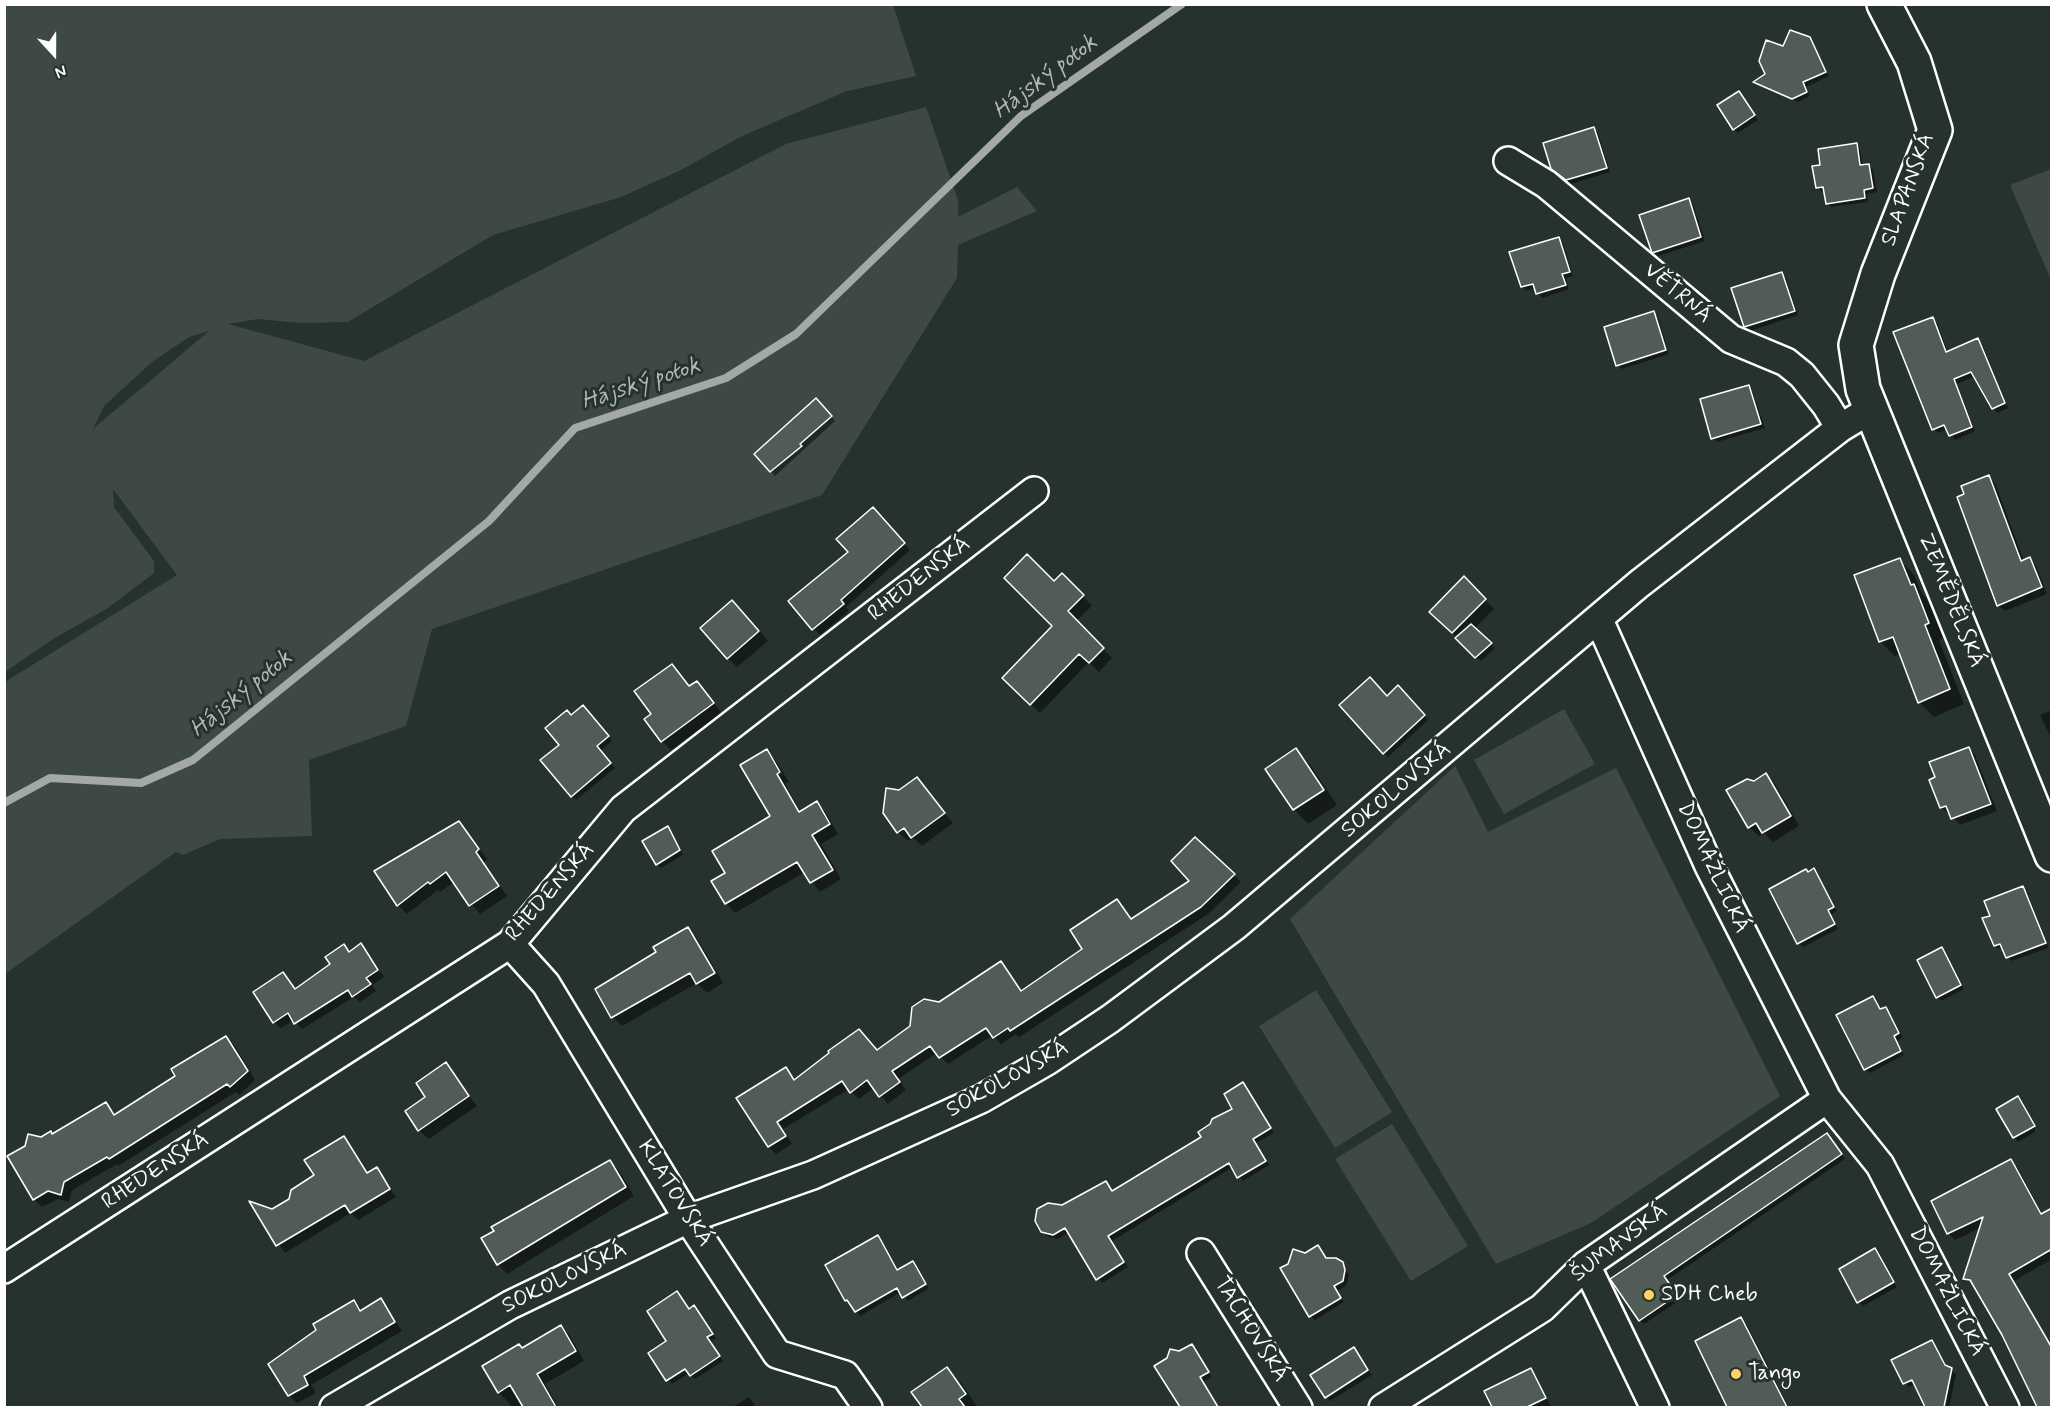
<!DOCTYPE html>
<html>
<head>
<meta charset="utf-8">
<style>
  body { margin:0 }
  #map { position:relative; width:2056px; height:1412px; overflow:hidden; background:#26332d; font-family:Mynerve,sans-serif }
  canvas { display:block }
  .frame { position:absolute; inset:0; border:6px solid #fff; pointer-events:none }
  .north { position:absolute; left:24px; top:24px; width:60px; height:60px; -webkit-text-stroke:4px #26332d; paint-order:stroke; rotate:159deg; font-size:16px; font-weight:700; line-height:24px; text-align:center; color:#fff }
  .north::after { content:''; display:block; margin:auto; width:21px; height:27px; background:#fff; clip-path:polygon(50% 0,100% 100%,50% 72%,0 100%) }
</style>
</head>
<body>
<div id="map">
<canvas width="2056" height="1412"></canvas>
<div class="frame"></div>
<div class="north">N</div>
</div>
<script>
const context = document.querySelector('canvas').getContext('2d');
context.lineJoin = 'round';
function fill(path, color) { context.fillStyle = color; context.fill(path, 'evenodd'); }
const toPath = rows => new Path2D(rows.map(r => 'M' + r).join(''));
function stroke(path, color, width, dash) { context.strokeStyle = color; context.lineWidth = width; context.lineCap = dash ? 'butt' : 'round'; context.setLineDash(dash || []); context.stroke(path); }
function write(font, color, halo, rows, align = 'center') {
  context.font = font + ' Mynerve,sans-serif'; context.lineWidth = 6; context.setLineDash([]); context.textBaseline = 'middle'; context.strokeStyle = halo; context.fillStyle = color; for (const [text, x, y, turn = 0] of rows) {
    context.save(); context.translate(x, y); context.rotate((+turn || 0) * Math.PI / 180); context.textAlign = isNaN(turn) ? turn : align; if (halo) context.strokeText(text, 0, 0); context.fillText(text, 0, 0); context.restore();
  }
}
const green = toPath([
  [5,5,893,5,916,76,847,91,742,136,679,171,621,197,493,235,348,322,300,323,258,319,228,324,364,361,786,144,926,107,958,200,958,217,1017,187,1037,211,958,245,957,278,822,495,432,629,406,726,309,760,312,836,220,839,183,855,176,852,5,974,5,682,177,575,113,489,114,507,154,561,154,573,108,608,53,639,5,672],
  [209,331,93,429,104,406,152,362,189,337],
  [2051,169,2052,169,2051,280,2010,185],
  [1564,709,1595,764,1504,814,1474,760],
  [1455,766,1488,832,1616,768,1780,1096,1591,1223,1496,1264,1290,919],
  [1316,990,1392,1112,1335,1148,1259,1026],
  [1392,1124,1468,1246,1411,1281,1335,1159]
]);
const shadow = toPath([
  [1810,39,1829,76,1806,87,1810,96,1798,102,1756,82,1767,75,1784,47],
  [1739,93,1758,120,1738,133,1734,129],
  [1594,129,1598,133,1610,172,1571,184,1557,173],
  [1856,144,1860,149,1863,166,1869,165,1873,170,1877,192,1867,194,1868,202,1831,207,1827,203,1825,191,1821,191,1817,187],
  [1689,200,1693,204,1705,241,1658,256,1654,252],
  [1558,238,1563,243,1573,276,1566,278,1569,289,1542,298,1535,288,1526,291,1522,286],
  [1782,274,1786,278,1798,315,1750,331,1745,326],
  [1654,313,1658,317,1669,354,1622,369,1618,365],
  [1933,319,1937,323,1948,352,1978,340,1982,344,2008,408,1997,413,1975,376,1957,384,1975,431,1955,440,1948,429,1938,433,1934,429],
  [1748,386,1752,390,1765,428,1717,442,1712,438],
  [820,404,835,421,775,476,771,471],
  [1989,477,1995,483,2024,561,2029,559,2036,565,2047,594,2005,611,1998,605],
  [879,515,910,550,846,607,849,611,820,635,790,602,850,552],
  [1900,560,1914,575,1922,594,1929,601,1943,638,1939,640,1964,704,1934,717,1919,702,1901,654,1895,656,1880,641],
  [1062,575,1092,606,1076,621,1112,658,1099,672,1089,662,1040,713,1004,678,1054,626,1054,583],
  [1464,579,1494,609,1474,629,1495,648,1481,661,1431,612],
  [742,611,768,641,737,667,728,658],
  [672,666,690,687,697,683,722,713,671,750,662,741,653,714],
  [1398,687,1428,720,1388,757,1341,706,1387,697],
  [2052,710,2052,740,2040,715],
  [587,711,612,741,600,751,615,768,576,800,572,796,561,745,572,717],
  [1968,748,1975,755,1997,811,1960,825,1950,813,1948,814,1941,807,1937,778],
  [1296,750,1310,765,1337,805,1308,824,1294,809,1267,770],
  [767,751,776,761,789,782,785,784,801,812,817,803,826,813,838,834,821,844,841,879,820,892,805,872,735,913,726,903,727,874,772,817],
  [1766,775,1775,784,1799,826,1773,842,1764,833,1759,836,1749,827,1754,782],
  [916,779,953,823,922,846,913,838,908,841,898,832,899,791],
  [459,823,487,859,484,863,507,896,480,914,454,882,440,892,438,890,407,914,398,905],
  [668,828,683,855,661,868,657,864],
  [1195,839,1241,882,1208,914,1019,1037,1016,1034,1001,1044,993,1035,948,1064,937,1053,898,1079,906,1090,888,1104,874,1088,859,1099,849,1089,783,1129,792,1144,776,1154,769,1147,738,1099,786,1069,796,1081,878,1052,940,1004,1001,963,1023,992,1084,950,1117,901,1132,920,1191,881],
  [1814,870,1837,911,1831,915,1838,929,1803,947,1799,943,1808,873],
  [2022,888,2027,892,2049,948,2011,961,2003,948,1999,949,1995,945,1992,916],
  [688,929,697,938,723,983,707,993,697,983,622,1026,613,1017,658,953],
  [361,945,384,977,372,985,376,991,360,1002,354,997,302,1029,294,1020,281,1028,274,1022,283,974,296,990,332,964,344,946,350,952],
  [1942,949,1964,989,1941,1001,1937,997],
  [1872,998,1881,1010,1886,1008,1890,1013,1903,1037,1897,1041,1904,1055,1870,1073,1865,1069],
  [226,1038,235,1046,255,1080,239,1095,236,1092,118,1166,117,1164,72,1190,69,1202,58,1199,42,1207,34,1199,41,1139,53,1135,106,1104,116,1115,177,1076],
  [446,1064,477,1106,429,1139,419,1130,427,1097],
  [1243,1084,1274,1133,1256,1143,1269,1165,1243,1181,1233,1167,1112,1241,1128,1267,1102,1283,1069,1232,1058,1239,1047,1236,1042,1231,1062,1207,1105,1183,1113,1192,1203,1138,1234,1109],
  [2018,1098,2035,1125,2035,1132,2018,1142,2014,1137],
  [344,1138,369,1174,376,1169,396,1197,358,1220,351,1213,285,1253,252,1204,273,1211,291,1200,316,1176],
  [1831,1139,1845,1159,1667,1280,1680,1300,1644,1324,1640,1320,1613,1280],
  [2011,1161,2017,1167,2043,1215,2052,1217,2052,1259,2014,1281,2052,1347,2052,1408,2039,1408,1975,1285,1965,1278,1982,1227,1955,1240,1949,1234,1933,1202],
  [610,1162,619,1171,634,1196,507,1274,498,1264],
  [878,1237,899,1271,913,1263,929,1288,908,1301,901,1292,860,1316,846,1300],
  [1318,1247,1327,1259,1342,1263,1349,1275,1346,1286,1337,1291,1344,1302,1315,1320,1310,1316,1305,1255],
  [1875,1250,1897,1287,1863,1306,1859,1302],
  [381,1300,402,1331,311,1385,316,1393,297,1403,289,1395,318,1331,353,1302,362,1310],
  [689,1310,698,1312,716,1338,710,1342,723,1361,695,1379,689,1373,672,1384,650,1353,668,1341],
  [1741,1319,1747,1325,1789,1408,1730,1408,1697,1342],
  [561,1327,570,1336,584,1361,545,1384,559,1408,513,1408,499,1392,523,1350],
  [1932,1342,1948,1368,1956,1374,1949,1408,1938,1408,1930,1392,1916,1384,1909,1387,1905,1383],
  [1192,1345,1212,1377,1203,1382,1217,1405,1213,1408,1181,1408,1156,1366],
  [1354,1349,1372,1375,1330,1401,1326,1397],
  [947,1369,961,1383,978,1408,924,1408,914,1392],
  [1531,1370,1552,1408,1494,1408,1486,1392],
  [749,1397,757,1408,731,1408]
]);
const stream = toPath([
  [4,803,50,778,141,783,193,760,489,521,575,428,726,378,796,334,1021,116,1182,4]
]);
const building = toPath([
  [1790,30,1810,37,1826,72,1803,82,1807,92,1792,99,1753,82,1765,74,1759,61,1766,40,1783,46,1790,30],
  [1739,91,1755,115,1733,130,1717,105,1739,91],
  [1594,127,1607,168,1566,180,1551,169,1543,143,1594,127],
  [1857,143,1860,165,1869,164,1873,188,1864,190,1865,198,1826,204,1823,187,1816,188,1812,166,1820,165,1818,149,1857,143],
  [1689,198,1701,237,1652,253,1639,215,1689,198],
  [1559,237,1570,272,1562,274,1566,285,1536,294,1533,284,1521,287,1509,252,1559,237],
  [1782,272,1795,311,1744,327,1731,288,1782,272],
  [1654,311,1666,350,1616,366,1604,327,1654,311],
  [1933,317,1946,352,1978,338,2005,403,1992,409,1971,372,1954,379,1972,427,1949,436,1944,425,1932,430,1893,332,1933,317],
  [1749,385,1761,424,1711,439,1700,399,1749,385],
  [816,398,832,416,800,444,802,446,770,472,754,454,816,398],
  [1989,475,2021,561,2030,557,2042,587,1997,606,1957,497,1964,494,1961,486,1989,475],
  [873,507,905,543,841,600,844,604,812,630,788,601,848,552,836,539,873,507],
  [1027,554,1054,581,1062,573,1084,595,1068,611,1104,648,1089,663,1079,654,1030,705,1002,678,1052,626,1004,578,1027,554],
  [1900,558,1911,585,1914,584,1929,623,1925,625,1950,689,1918,703,1893,637,1879,642,1854,575,1900,558],
  [1464,576,1486,599,1452,633,1429,612,1464,576],
  [732,600,759,631,727,659,700,628,732,600],
  [1471,624,1492,643,1475,658,1455,638,1471,624],
  [672,664,689,686,697,681,714,703,661,742,644,719,651,714,634,691,672,664],
  [1370,677,1387,696,1398,685,1425,715,1383,754,1339,705,1370,677],
  [583,705,609,736,597,746,611,763,571,797,540,760,559,745,545,728,567,710,571,715,583,705],
  [1969,747,1991,804,1951,819,1946,806,1940,808,1929,780,1935,777,1929,762,1969,747],
  [1296,748,1324,790,1293,810,1265,769,1296,748],
  [767,749,780,772,777,774,799,812,817,801,830,824,812,835,833,870,810,883,797,862,725,904,711,881,725,873,712,851,770,816,740,765,767,749],
  [1766,773,1791,816,1762,833,1756,823,1748,828,1726,790,1747,779,1754,781,1766,773],
  [917,777,945,813,911,838,904,828,897,833,883,813,886,788,899,790,917,777],
  [459,821,479,849,476,852,499,886,469,906,446,872,430,884,428,882,397,906,374,871,459,821],
  [668,826,680,850,656,865,642,841,668,826],
  [1195,837,1235,874,1201,907,1010,1031,1008,1028,993,1038,986,1028,939,1058,930,1046,892,1071,900,1082,879,1097,867,1080,850,1093,842,1081,777,1122,786,1136,768,1147,736,1098,786,1067,794,1080,829,1053,828,1051,859,1029,877,1050,910,1026,912,1007,924,999,939,1002,1001,961,1021,991,1082,949,1070,930,1117,899,1131,919,1189,881,1171,861,1195,837],
  [1814,868,1834,907,1828,910,1835,924,1797,944,1769,889,1806,869,1808,872,1814,868],
  [2023,886,2046,943,2006,958,2000,944,1994,946,1982,918,1990,916,1984,901,2023,886],
  [688,927,715,973,696,984,690,973,611,1018,595,989,656,952,653,947,688,927],
  [361,943,378,970,366,978,371,984,352,997,348,990,294,1024,288,1013,273,1023,253,992,283,972,295,989,330,964,325,957,344,944,349,952,361,943],
  [1942,947,1961,985,1936,998,1917,960,1942,947],
  [1873,996,1880,1009,1886,1007,1899,1033,1894,1036,1901,1051,1864,1070,1836,1015,1873,996],
  [226,1036,248,1071,230,1087,227,1084,109,1159,107,1157,64,1182,61,1195,48,1191,33,1200,7,1156,25,1146,28,1134,41,1137,51,1131,52,1134,106,1102,114,1115,175,1076,171,1069,226,1036],
  [446,1062,469,1096,418,1131,405,1111,425,1097,416,1083,446,1062],
  [1243,1082,1271,1128,1253,1139,1266,1161,1237,1178,1229,1163,1108,1236,1124,1262,1096,1280,1065,1228,1053,1235,1041,1232,1035,1221,1037,1209,1048,1203,1062,1205,1106,1181,1112,1191,1201,1137,1198,1132,1210,1124,1212,1119,1232,1109,1224,1094,1243,1082],
  [2018,1096,2035,1126,2013,1138,1996,1109,2018,1096],
  [1827,1133,1842,1154,1664,1276,1677,1295,1639,1321,1610,1279,1827,1133],
  [344,1136,367,1173,377,1167,390,1189,350,1213,345,1205,276,1246,249,1201,272,1209,289,1199,291,1190,314,1175,304,1160,344,1136],
  [2011,1159,2041,1214,2052,1208,2052,1249,2009,1274,2052,1348,2052,1407,2037,1407,2002,1335,1970,1280,1963,1279,1983,1217,1947,1234,1931,1201,2011,1159],
  [610,1160,626,1187,497,1265,481,1238,494,1231,491,1227,610,1160],
  [878,1235,897,1270,913,1261,926,1284,902,1298,897,1288,855,1312,847,1300,845,1301,825,1265,878,1235],
  [1318,1245,1326,1258,1336,1258,1343,1262,1345,1270,1343,1281,1334,1286,1341,1298,1309,1317,1280,1268,1288,1264,1293,1249,1305,1253,1318,1245],
  [1875,1248,1894,1282,1857,1303,1839,1269,1875,1248],
  [677,1291,689,1309,694,1305,713,1334,707,1337,720,1356,690,1376,685,1369,666,1381,648,1353,666,1341,647,1311,677,1291],
  [381,1298,395,1322,304,1376,308,1385,288,1396,268,1364,316,1330,313,1324,354,1300,360,1311,381,1298],
  [1741,1317,1787,1407,1727,1407,1695,1341,1741,1317],
  [561,1325,576,1351,537,1374,556,1407,523,1407,510,1385,498,1393,482,1366,519,1344,522,1348,561,1325],
  [1932,1340,1945,1365,1952,1368,1944,1407,1925,1407,1912,1380,1903,1384,1891,1360,1932,1340],
  [1192,1344,1209,1372,1200,1377,1218,1407,1180,1407,1154,1366,1167,1358,1170,1349,1179,1351,1192,1344],
  [1354,1347,1368,1370,1325,1398,1310,1375,1354,1347],
  [947,1367,966,1394,959,1399,965,1407,922,1407,911,1392,947,1367],
  [1531,1368,1546,1398,1527,1407,1492,1407,1484,1391,1531,1368]
]);
const minor = toPath([
  [1508,161,1546,184,1731,339,1786,362,1802,375,1826,405,1840,428],
  [1599,620,1709,866,1827,1099,1880,1165,2005,1408],
  [510,944,546,984,688,1219,777,1354,845,1375,868,1408],
  [1201,1253,1298,1408],
  [1586,1265,1655,1408],
  [4,1269,510,944,623,809,1034,491],
  [334,1408,510,1305,688,1219,813,1175,981,1099,1047,1061,1110,1019,1234,927,1639,584,1840,428,1870,410],
  [1383,1408,1542,1308,1586,1265,1827,1099]
]);
const tertiary = toPath([
  [1884,4,1914,62,1935,130,1878,274,1856,345,1863,389,2052,855]
]);
const markers = [
  [1649,1295,6,"#ffd166"],
  [1736,1374,6,"#ffd166"]
];
const streetNames = [
  ["SLAPANSKÁ",1909,190,-70],
  ["VĚTRNÁ",1677,294,40],
  ["RHEDENSKÁ",920,580,-38],
  ["ZEMĚDĚLSKÁ",1950,601,68],
  ["SOKOLOVSKÁ",1397,791,-40],
  ["DOMAŽLICKÁ",1712,868,65],
  ["RHEDENSKÁ",551,893,-49],
  ["SOKOLOVSKÁ",1008,1080,-29],
  ["RHEDENSKÁ",156,1172,-33],
  ["KLATOVSKÁ",674,1194,58],
  ["ŠUMAVSKÁ",1620,1244,-37],
  ["SOKOLOVSKÁ",565,1279,-26],
  ["DOMAŽLICKÁ",1946,1292,63],
  ["TACHOVSKÁ",1250,1330,58]
];
const poiNames = [
  ["SDH Cheb",1661,1295],
  ["Tango",1748,1374]
];
const waterNames = [
  ["Hájský potok",1046,78,-37],
  ["Hájský potok",641,385,-18],
  ["Hájský potok",242,695,-39]
];
fill(green, '#3e4944');
fill(shadow, '#0007');
stroke(stream, '#a4a9a7', 8);
fill(building, '#515c57');
stroke(building, '#fff', 1.5);
stroke(minor, '#fff', 32);
stroke(tertiary, '#fff', 38);
stroke(minor, '#26332d', 27);
stroke(tertiary, '#26332d', 33);
for (const [x, y, r, color] of markers) { const dot = new Path2D(); dot.arc(x, y, r, 0, 2 * Math.PI); context.fillStyle = color; context.fill(dot); stroke(dot, '#26332d', 2); }
write('22px', '#fff', '#26332d', streetNames);
write('22px', '#fff', '#26332d', poiNames, 'left');
write('italic 24px', '#b3b8b6', '#26332d', waterNames);
</script>
</body>
</html>
